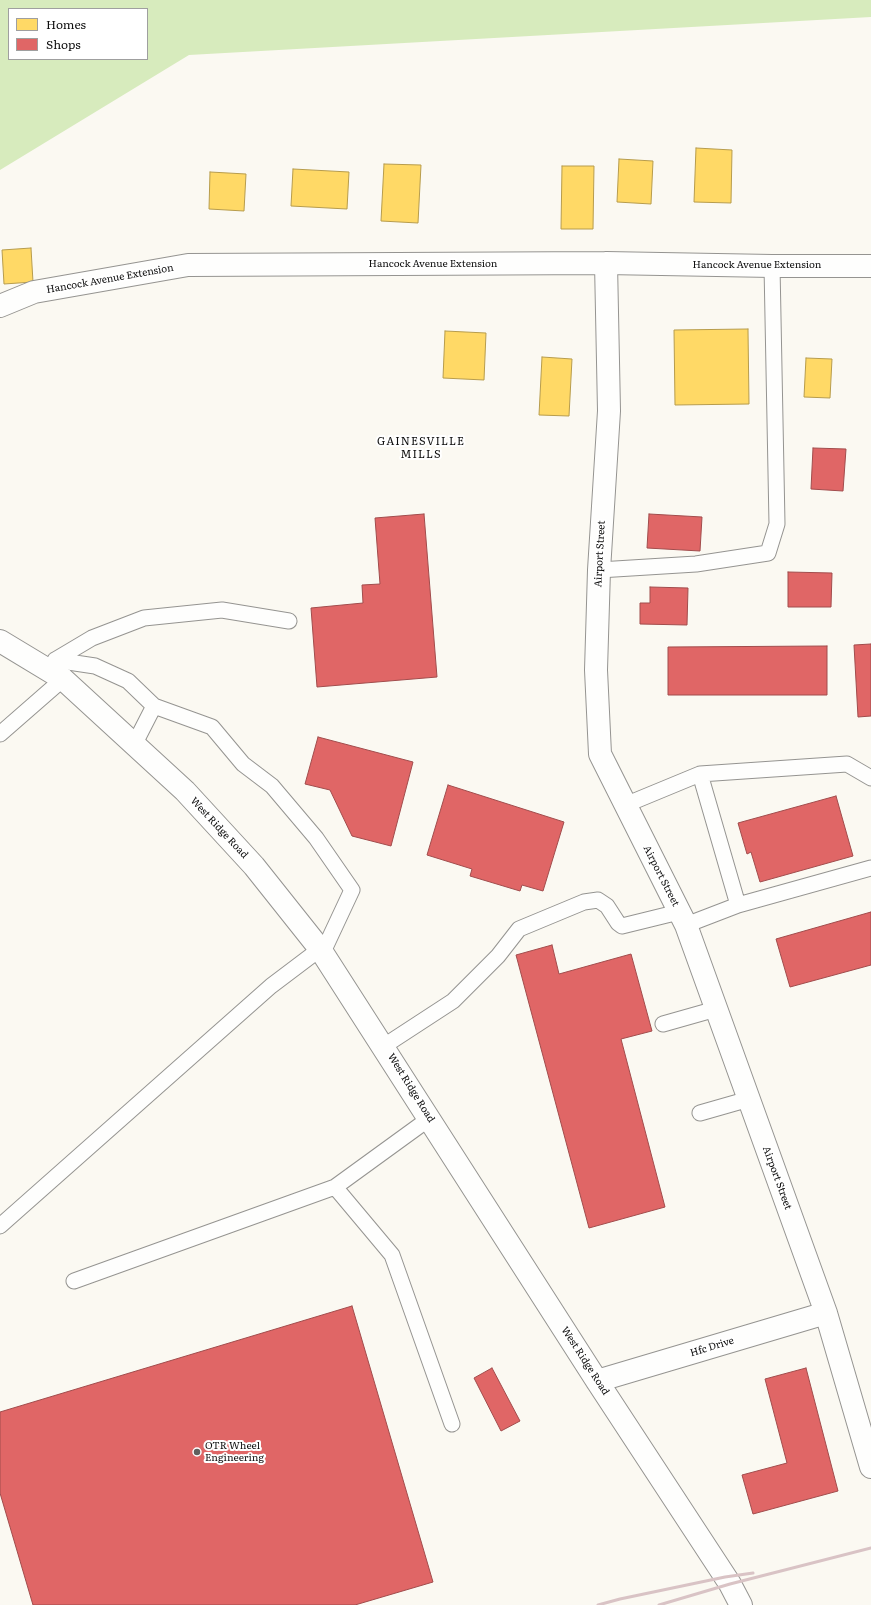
<!DOCTYPE html>
<html>
<head>
<meta charset="utf-8">
<style>
  body { margin:0 }
  #map { position:relative; width:871px; height:1605px; overflow:hidden; background:#fbf9f2; font-family:Literata,serif }
  canvas { display:block }
  .legend { position:absolute; left:8px; top:8px; width:140px; height:52px; box-sizing:border-box; background:#fff; border:1px solid #9f9f9f; margin:0; padding:5px 7px; list-style:none; font-size:12px; color:#0e0e0e }
  .legend li { display:flex; align-items:center; gap:8px; height:20px }
  .legend b { width:20px; border:1px solid #9f9f9f }
</style>
</head>
<body>
<div id="map">
<canvas width="871" height="1605"></canvas>
<ul class="legend">
<li><b style="height:11px;background:#ffd966"></b>Homes</li>
<li><b style="height:11px;background:#e06666"></b>Shops</li>
</ul>
</div>
<script>
const context = document.querySelector('canvas').getContext('2d');
context.lineJoin = 'round';
function fill(path, color) { context.fillStyle = color; context.fill(path, 'evenodd'); }
const toPath = rows => new Path2D(rows.map(r => 'M' + r).join(''));
function stroke(path, color, width, dash) { context.strokeStyle = color; context.lineWidth = width; context.lineCap = dash ? 'butt' : 'round'; context.setLineDash(dash || []); context.stroke(path); }
function write(font, color, halo, rows, align = 'center') {
  context.font = font + ' Literata,serif'; context.lineWidth = 4; context.setLineDash([]); context.textBaseline = 'middle'; context.strokeStyle = halo; context.fillStyle = color; for (const [text, x, y, turn = 0] of rows) {
    context.save(); context.translate(x, y); context.rotate((+turn || 0) * Math.PI / 180); context.textAlign = isNaN(turn) ? turn : align; if (halo) context.strokeText(text, 0, 0); context.fillText(text, 0, 0); context.restore();
  }
}
const forest = toPath([
  [0,0,871,0,871,17,189,55,0,170],
  [9,9,147,9,147,59,9,59]
]);
const homes = toPath([
  [696,148,732,150,731,203,694,202,696,148],
  [619,159,653,161,651,204,617,202,619,159],
  [384,164,421,165,418,223,381,221,384,164],
  [562,166,594,166,593,229,561,229,562,166],
  [293,169,349,172,347,209,291,206,293,169],
  [210,172,246,174,244,211,209,209,210,172],
  [31,248,33,282,4,284,2,250,31,248],
  [748,329,749,404,675,405,674,330,748,329],
  [445,331,486,333,484,380,443,378,445,331],
  [542,357,572,359,569,416,539,415,542,357],
  [806,358,832,359,830,398,804,397,806,358]
]);
const shops = toPath([
  [813,448,846,449,843,491,811,489,813,448],
  [424,514,437,677,317,687,311,608,363,603,362,585,380,584,375,518,424,514],
  [649,514,702,517,700,551,647,548,649,514],
  [788,572,832,573,831,607,788,607,788,572],
  [650,587,688,588,687,625,640,624,640,603,650,603,650,587],
  [871,644,871,716,858,717,854,645,871,644],
  [827,646,827,695,668,695,668,647,827,646],
  [318,737,413,762,391,846,352,836,330,790,305,784,318,737],
  [448,785,564,822,543,891,522,885,520,891,470,876,472,869,427,855,448,785],
  [836,796,853,856,760,882,751,852,747,854,738,823,836,796],
  [871,912,871,965,790,987,776,939,871,912],
  [552,945,559,974,631,954,652,1031,621,1039,665,1207,589,1228,516,955,552,945],
  [352,1306,433,1582,355,1605,33,1605,0,1493,0,1412,352,1306],
  [492,1368,520,1421,501,1431,474,1378,492,1368],
  [806,1368,838,1491,753,1514,742,1475,787,1463,765,1379,806,1368]
]);
const service = toPath([
  [599,570,696,564,768,553,777,524,772,266],
  [55,660,92,638,144,618,222,610,289,621],
  [54,662,55,660,95,666,128,681,154,706],
  [0,734,63,679],
  [134,745,154,706,212,727,243,764,272,786,316,838,352,890,323,952],
  [700,774,738,905],
  [625,805,700,774,847,764,871,778],
  [686,925,738,905,871,868],
  [663,1024,716,1009],
  [384,1046,453,1001,498,956,519,929,584,902,598,900,607,906,618,923,622,926,679,912],
  [700,1113,749,1099],
  [335,1187,392,1255,452,1424],
  [0,1226,271,986,320,949],
  [74,1281,335,1187,430,1118]
]);
const minor = toPath([
  [606,263,609,411,599,570,596,670,600,754,686,925,826,1313,871,1467],
  [0,306,34,292,188,265,606,263,772,266,871,266],
  [0,641,63,679,185,791,254,866,320,949,597,1381,730,1584,741,1605],
  [597,1381,826,1313]
]);
const rail = toPath([
  [598,1605,620,1599,725,1577,753,1573],
  [659,1605,730,1584,871,1548]
]);
const markers = [
  [197,1452,4,"#61605e"]
];
const streetNames = [
  ["Hancock Avenue Extension",433,264],
  ["Hancock Avenue Extension",757,265],
  ["Hancock Avenue Extension",110,279,-10],
  ["Airport Street",600,554,-87],
  ["West Ridge Road",219,828,47],
  ["Airport Street",661,876,63],
  ["West Ridge Road",411,1088,58],
  ["Airport Street",777,1178,70],
  ["Hfc Drive",712,1347,-17],
  ["West Ridge Road",585,1361,57]
];
const poiNames = [
  ["OTR Wheel",205,1446],
  ["Engineering",205,1458]
];
const neighbourhoodNames = [
  ["GAINESVILLE",421,442],
  ["MILLS",421,455]
];
fill(forest, '#d7ebbd');
fill(homes, '#ffd966');
stroke(homes, '#b79c4c', 1);
fill(shops, '#e06666');
stroke(shops, '#a14c4c', 1);
stroke(service, '#959491', 17);
stroke(minor, '#959491', 24);
stroke(service, '#fefefd', 15);
stroke(minor, '#fefefd', 22);
stroke(rail, '#d9c3c5', 3);
for (const [x, y, r, color] of markers) { const dot = new Path2D(); dot.arc(x, y, r, 0, 2 * Math.PI); context.fillStyle = color; context.fill(dot); stroke(dot, '#fff', 1.5); }
write('10px', '#0e0e0e', '#fff', streetNames);
write('10px', '#0e0e0e', '#fff', poiNames, 'left');
context.letterSpacing = '1px';
write('11px', '#0e0e0e', '#fff', neighbourhoodNames);
context.letterSpacing = '0px';
</script>
</body>
</html>
